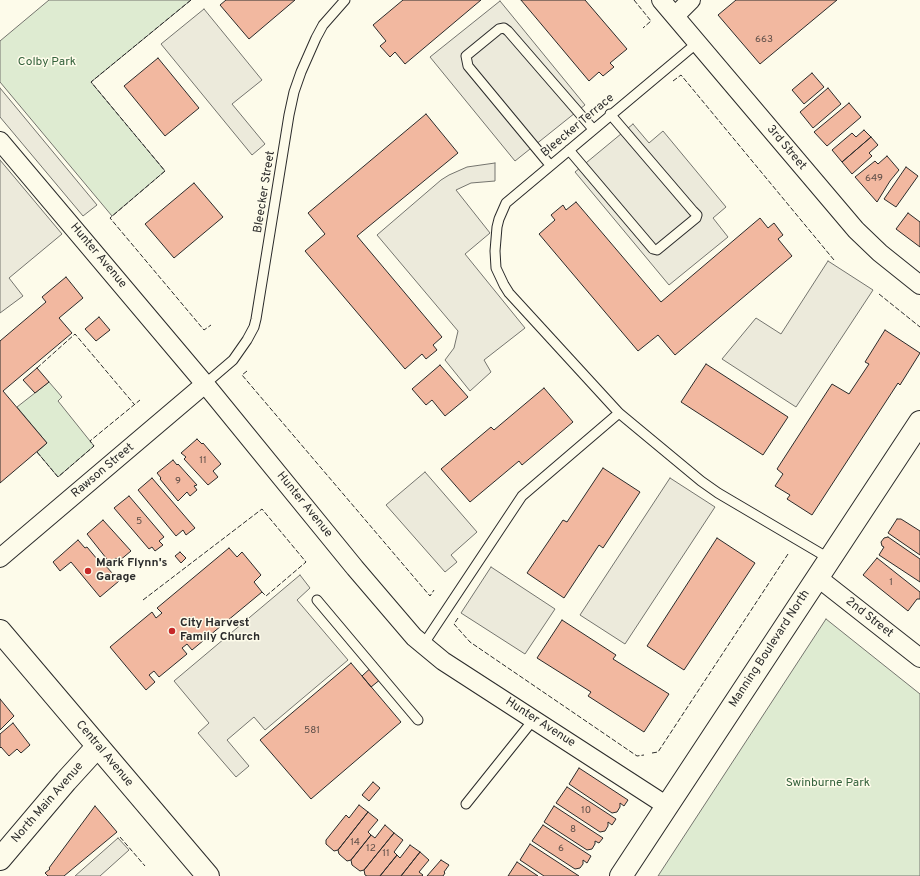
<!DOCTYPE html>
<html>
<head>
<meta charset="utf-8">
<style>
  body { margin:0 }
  canvas { display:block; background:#fdfbea }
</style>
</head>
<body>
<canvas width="920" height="876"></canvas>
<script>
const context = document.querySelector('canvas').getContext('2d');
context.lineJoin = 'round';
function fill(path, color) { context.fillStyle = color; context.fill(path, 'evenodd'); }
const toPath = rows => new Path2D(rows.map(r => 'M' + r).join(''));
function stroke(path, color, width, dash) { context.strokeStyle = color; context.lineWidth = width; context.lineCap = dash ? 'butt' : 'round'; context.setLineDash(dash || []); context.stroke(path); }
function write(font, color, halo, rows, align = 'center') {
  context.font = font + ' Overpass,sans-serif'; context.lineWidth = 3; context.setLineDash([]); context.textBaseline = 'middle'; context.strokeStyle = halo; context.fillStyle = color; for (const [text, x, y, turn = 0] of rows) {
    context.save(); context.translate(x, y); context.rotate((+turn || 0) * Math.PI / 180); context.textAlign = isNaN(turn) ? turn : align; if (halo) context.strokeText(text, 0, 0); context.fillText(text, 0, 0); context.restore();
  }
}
const green = toPath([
  [49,0,191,0,91,82,165,171,112,216,0,82,0,41,49,0],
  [49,382,62,397,58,401,94,446,58,477,37,452,47,443,17,407,49,382],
  [826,619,920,694,920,876,658,876,826,619]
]);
const parking = toPath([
  [500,1,585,105,515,161,430,57,500,1],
  [204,9,262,80,232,104,265,144,252,155,161,44,204,9],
  [0,88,97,205,83,216,0,117,0,88],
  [633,124,649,143,663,131,726,207,713,218,728,237,669,285,575,172,633,124],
  [0,160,62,234,9,278,23,296,0,313,0,160],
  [495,163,495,181,471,183,456,190,490,233,465,254,525,328,484,360,491,372,470,391,445,360,454,348,458,331,377,235,441,180,449,175,467,167,495,163],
  [828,261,873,290,796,407,722,359,756,318,781,334,828,261],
  [425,472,477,532,451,555,457,562,445,572,386,505,425,472],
  [670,478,715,507,625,644,580,615,670,478],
  [491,567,555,609,525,654,461,613,491,567],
  [300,575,310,588,297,600,348,660,265,730,254,717,227,740,249,766,236,777,198,733,209,723,174,681,300,575],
  [118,838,129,850,100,876,75,876,118,838]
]);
const building = toPath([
  [226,0,295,0,249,39,220,5,226,0],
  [403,0,481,0,405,64,395,52,390,57,380,46,386,41,373,25,403,0],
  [521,0,585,0,627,49,610,63,614,67,603,76,599,72,589,81,521,0],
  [736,0,837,0,760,64,718,15,736,0],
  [158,58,199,108,165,136,124,86,158,58],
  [812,73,824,87,804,104,792,90,812,73],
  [828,88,841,104,813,128,800,112,828,88],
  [849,103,861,117,827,146,814,132,849,103],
  [426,114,458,153,357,236,442,337,433,345,437,350,426,359,422,354,405,369,305,251,325,234,308,213,426,114],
  [864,130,871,137,842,162,832,150,852,133,856,137,864,130],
  [871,137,878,145,869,153,872,156,852,174,842,162,871,137],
  [887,156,899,170,890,181,877,202,855,177,875,161,878,164,887,156],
  [906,167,918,176,896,207,884,199,906,167],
  [194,183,223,217,174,258,145,224,194,183],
  [576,202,661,302,760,218,768,228,774,223,783,235,778,239,792,256,675,355,658,335,638,351,539,234,555,220,551,215,563,205,566,210,576,202],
  [908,213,920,222,920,247,896,229,908,213],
  [66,277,83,298,59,318,72,333,3,391,47,443,0,483,0,341,46,302,42,297,66,277],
  [99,317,110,330,96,341,85,329,99,317],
  [885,330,920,353,900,385,898,383,812,515,787,499,790,495,775,486,783,474,777,469,832,384,849,394,869,364,865,362,885,330],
  [706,364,788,417,763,455,681,402,706,364],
  [440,365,468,397,445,416,432,400,426,405,412,389,440,365],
  [37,368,49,382,35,393,23,380,37,368],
  [544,388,573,422,522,465,519,461,470,502,441,469,491,427,494,430,544,388],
  [197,439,202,444,203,443,221,464,213,471,218,477,208,485,184,459,186,457,181,453,197,439],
  [173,460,177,465,178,464,197,485,194,486,197,490,190,496,187,492,178,501,160,479,161,478,157,473,173,460],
  [603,468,640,492,603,548,599,545,564,598,527,573,563,520,567,522,603,468],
  [152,478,195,528,186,535,183,530,176,536,138,490,152,478],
  [129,496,164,537,159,541,163,545,155,551,152,547,149,549,114,508,129,496],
  [897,519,901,519,920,531,920,555,888,533,897,519],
  [103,520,131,551,119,561,116,558,110,563,87,534,103,520],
  [888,537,920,559,920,582,879,555,884,547,882,546,881,542,884,538,888,537],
  [717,538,755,563,684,670,647,646,717,538],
  [78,540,85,548,87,547,97,559,99,558,119,581,100,597,71,562,60,571,53,562,78,540],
  [229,548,237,557,242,552,261,575,254,582,262,592,192,650,187,644,182,648,187,654,159,677,154,671,149,675,155,682,146,690,110,647,152,612,156,618,162,613,157,608,229,548],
  [180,552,186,558,181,563,175,556,180,552],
  [877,558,920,592,920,599,917,599,908,611,863,575,877,558],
  [562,620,616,655,613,659,669,694,644,732,588,696,591,692,537,658,562,620],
  [351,663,401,722,311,799,260,740,351,663],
  [376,663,386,675,371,687,362,676,376,663],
  [0,699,14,716,0,730,0,699],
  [13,723,30,745,21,753,17,749,9,756,1,747,0,748,0,734,13,723],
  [579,768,628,800,624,806,620,803,620,807,617,812,612,813,569,784,579,768],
  [373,782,380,788,369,801,362,795,373,782],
  [567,787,616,819,612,825,608,822,608,826,605,831,600,832,556,803,567,787],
  [359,805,368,812,338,850,334,851,326,844,326,840,346,815,349,818,359,805],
  [95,806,117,832,64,876,48,876,45,873,50,869,49,868,95,806],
  [554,806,603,838,599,843,595,841,595,844,592,849,587,850,544,822,554,806],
  [368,812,378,820,368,832,371,835,351,860,347,861,339,854,338,850,368,812],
  [385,825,394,833,364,870,360,871,352,865,351,860,371,835,375,838,385,825],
  [543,825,591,856,587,863,583,860,583,864,580,868,575,869,532,841,543,825],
  [394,833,403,840,394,852,397,855,380,876,367,876,365,875,364,870,394,833],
  [530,844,579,876,544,876,520,860,530,844],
  [410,845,420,852,401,876,380,876,397,855,400,858,410,845],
  [420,852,429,860,419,872,423,875,422,876,401,876,420,852],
  [441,860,449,865,444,872,445,873,443,876,427,876,441,860],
  [517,862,538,876,508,876,517,862]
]);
const lane = toPath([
  [697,43,506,203,499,219,497,227,495,251,496,268,504,285,509,293,619,413,701,481,718,493,830,559],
  [569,150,653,249,657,250,696,218,697,215,693,211,610,114],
  [550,165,468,66,466,56,499,29,504,28,508,31,593,129],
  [205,384,233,360,247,340,254,327,256,319,289,115,294,92,301,72,316,38,323,25,345,0],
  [317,600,418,720],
  [423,645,522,496,619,413],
  [466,804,534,719]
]);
const street = toPath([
  [661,0,856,230,880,253,920,285],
  [675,16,691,0],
  [0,141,205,384,355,568,414,637,443,661,667,806],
  [0,558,205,384],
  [817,577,920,658]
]);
const secondary = toPath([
  [0,859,66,781,97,747],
  [621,876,920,422]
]);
const primary = toPath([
  [0,631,208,876]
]);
const fence = toPath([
  [191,0,91,82,165,171,110,218,204,330,211,325],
  [634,0,651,21,643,28],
  [673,81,681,75,834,260],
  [879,294,920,327],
  [37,368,75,334,134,404],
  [247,371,242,375,430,596,434,590],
  [37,452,58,477,94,446,90,441,140,400],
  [143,600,262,509,306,562,266,596,262,592],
  [458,618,454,624,470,642,637,756,644,755],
  [652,753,658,752,788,554],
  [120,837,145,866]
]);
const markers = [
  [88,571,4,"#c62828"],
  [172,631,4,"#c62828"]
];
const numberNames = [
  ["663",764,40],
  ["649",874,179],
  ["11",203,461],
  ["9",178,482],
  ["5",139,522],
  ["1",891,583],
  ["581",312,731],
  ["10",586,811],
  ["8",573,830],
  ["14",355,843],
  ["12",371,849],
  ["6",561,849],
  ["11",386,854]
];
const parkNames = [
  ["Colby Park",47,63],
  ["Swinburne Park",828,784]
];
const streetNames = [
  ["Bleecker Terrace",578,126,-40],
  ["3rd Street",786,148,50],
  ["Bleecker Street",265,192,-81],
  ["Hunter Avenue",98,256,50],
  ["Rawson Street",103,471,-40],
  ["Hunter Avenue",304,505,51],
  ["2nd Street",869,618,38],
  ["Manning Boulevard North",770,649,-57],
  ["Hunter Avenue",540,723,33],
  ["Central Avenue",104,754,50],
  ["North Main Avenue",48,803,-49]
];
const poiNames = [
  ["Mark Flynn's",96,564],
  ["Garage",96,578],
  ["City Harvest",180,624],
  ["Family Church",180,638]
];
fill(green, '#deebd1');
stroke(green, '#74746e', 1);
fill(parking, '#eceadb');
stroke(parking, '#74746e', 1);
fill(building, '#f2b8a0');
stroke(building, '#2b2b2b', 1);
stroke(lane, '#2b2b2b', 11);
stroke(street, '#2b2b2b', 20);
stroke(secondary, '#2b2b2b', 24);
stroke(primary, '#2b2b2b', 24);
stroke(lane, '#fdfbea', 9);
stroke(street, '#fdfbea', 18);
stroke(secondary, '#fdfbea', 22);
stroke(primary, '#fdfbea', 22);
stroke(fence, '#2b2b2b', 1, [5, 2]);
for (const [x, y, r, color] of markers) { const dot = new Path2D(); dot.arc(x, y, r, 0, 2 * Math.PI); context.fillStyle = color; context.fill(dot); stroke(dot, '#fdfbea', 1.5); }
write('10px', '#5d4e48', null, numberNames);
write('12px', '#34623c', '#fdfbea', parkNames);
write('12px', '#2b2b2b', '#fdfbea', streetNames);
write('bold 12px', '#2b2b2b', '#fdfbea', poiNames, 'left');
</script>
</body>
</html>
